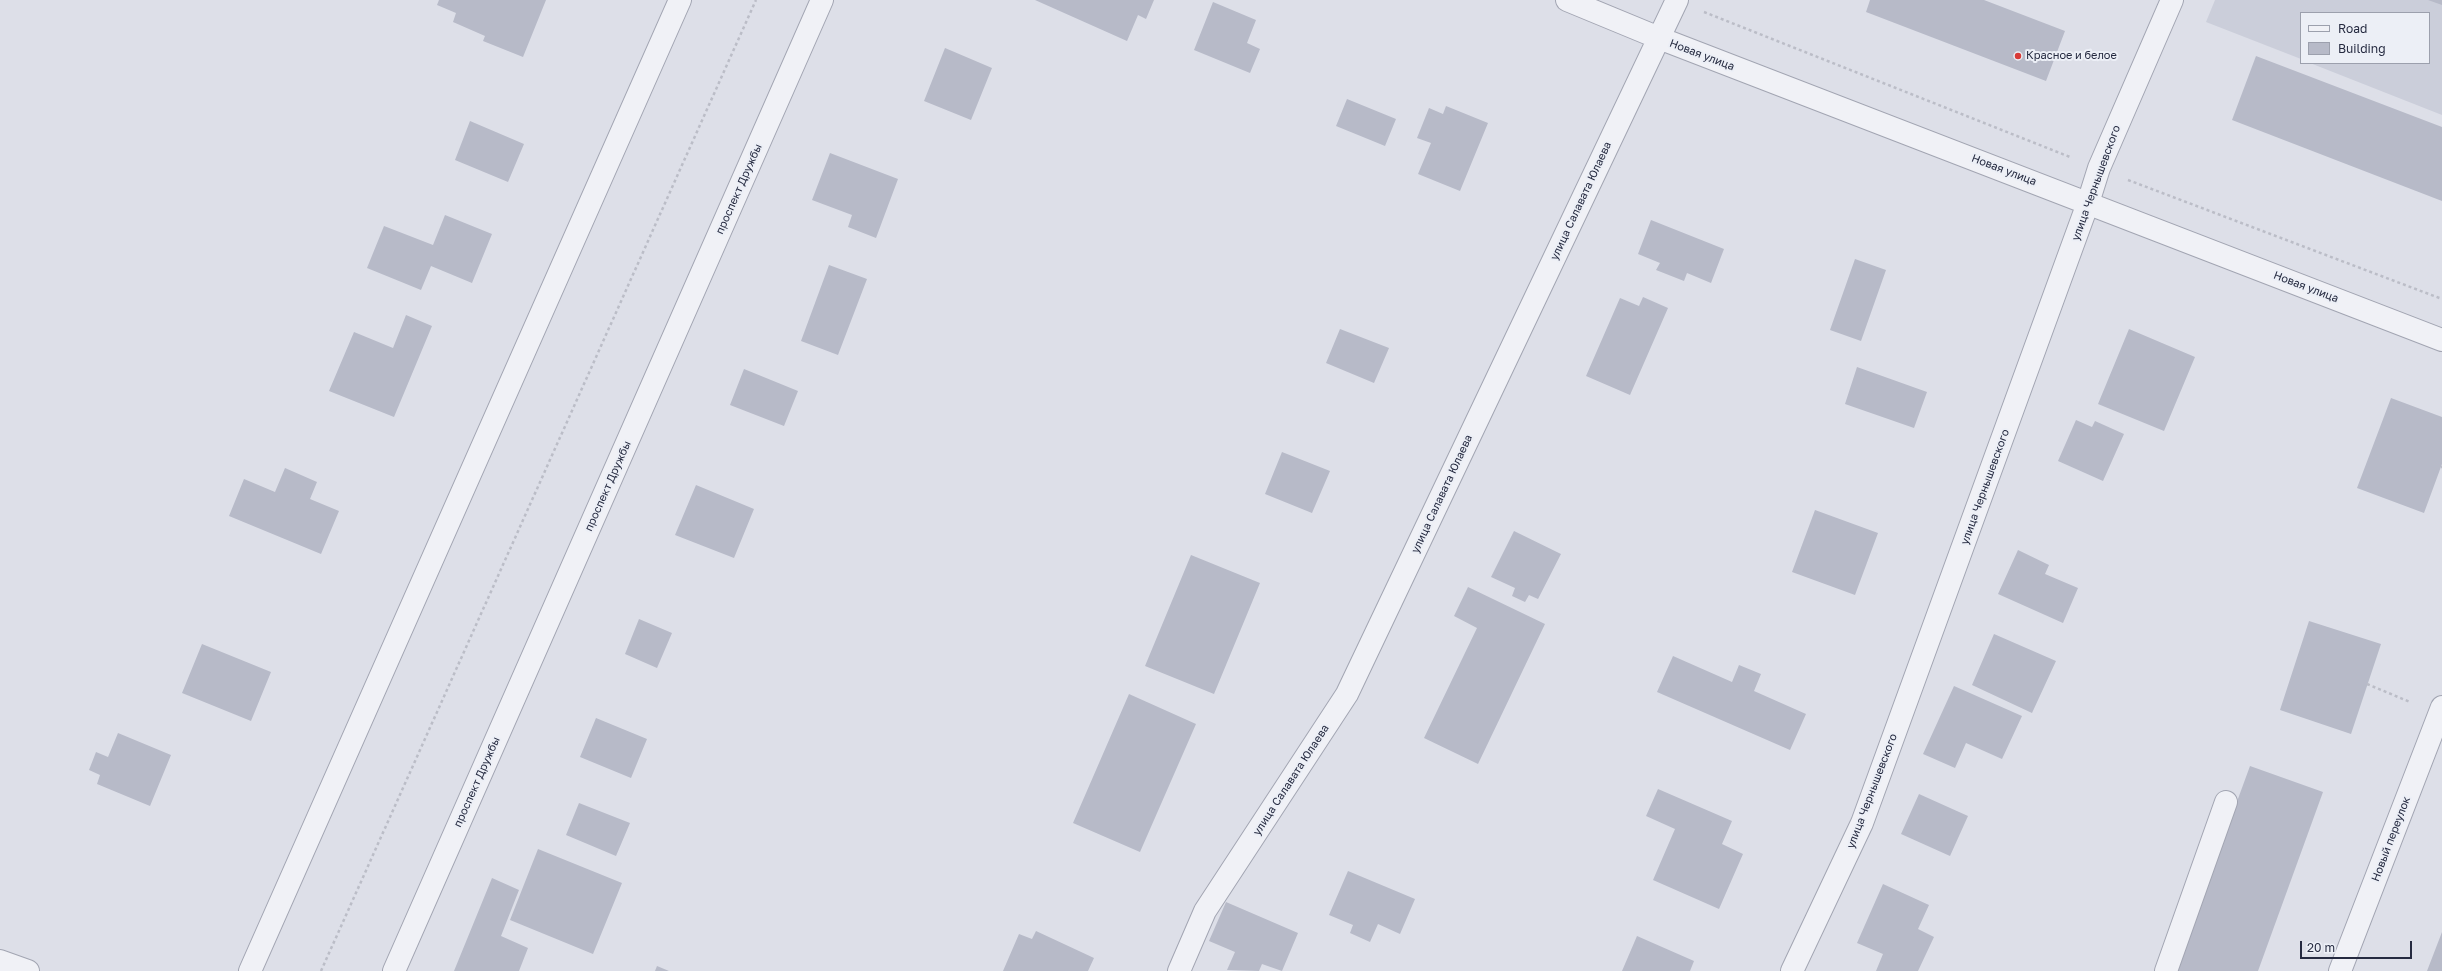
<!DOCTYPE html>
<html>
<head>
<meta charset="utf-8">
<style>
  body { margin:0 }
  #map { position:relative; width:2442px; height:971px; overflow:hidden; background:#dddfe8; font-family:"Golos Text",sans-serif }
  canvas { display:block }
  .legend { position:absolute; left:2300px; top:12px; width:130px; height:52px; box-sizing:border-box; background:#eceff6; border:1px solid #9ca0ad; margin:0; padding:5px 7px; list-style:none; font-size:12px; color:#252a40 }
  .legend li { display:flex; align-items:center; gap:8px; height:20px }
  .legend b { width:20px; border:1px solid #9ca0ad }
  .scale { position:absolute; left:2300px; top:941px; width:112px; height:18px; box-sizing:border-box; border:2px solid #252a40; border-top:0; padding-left:5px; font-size:12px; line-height:14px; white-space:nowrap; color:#252a40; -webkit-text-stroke:3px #eceff6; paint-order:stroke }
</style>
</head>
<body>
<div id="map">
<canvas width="2442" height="971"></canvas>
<ul class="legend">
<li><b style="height:5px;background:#f0f1f6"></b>Road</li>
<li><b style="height:11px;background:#b7bac8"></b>Building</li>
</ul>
<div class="scale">20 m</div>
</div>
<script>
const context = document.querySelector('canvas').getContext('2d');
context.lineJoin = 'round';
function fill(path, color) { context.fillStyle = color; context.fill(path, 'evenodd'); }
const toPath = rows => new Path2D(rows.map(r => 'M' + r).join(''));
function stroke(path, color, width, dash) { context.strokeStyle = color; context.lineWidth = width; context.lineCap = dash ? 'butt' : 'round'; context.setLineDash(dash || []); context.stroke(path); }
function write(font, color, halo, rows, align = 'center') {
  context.font = font + ' "Golos Text",sans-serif'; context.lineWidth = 4; context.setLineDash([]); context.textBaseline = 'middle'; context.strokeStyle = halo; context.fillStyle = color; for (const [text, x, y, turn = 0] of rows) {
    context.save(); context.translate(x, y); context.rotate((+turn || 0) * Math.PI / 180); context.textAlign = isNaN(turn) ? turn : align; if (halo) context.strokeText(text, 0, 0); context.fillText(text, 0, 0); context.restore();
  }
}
const built = toPath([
  [2215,0,2442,0,2442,115,2310,63,2429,63,2429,13,2301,13,2301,59,2206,22]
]);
const building = toPath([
  [439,0,546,0,523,57,483,41,485,36,453,22,456,13,437,5],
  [1035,0,1154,0,1146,19,1138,15,1127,41],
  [1870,0,1984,0,2065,31,2046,81,1866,12],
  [2428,0,2442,0,2442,5],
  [1213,2,1256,20,1247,43,1260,49,1250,73,1194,50],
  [945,48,992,68,971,120,924,101],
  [2256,56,2442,127,2442,201,2232,120],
  [1347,99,1396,119,1385,146,1336,126],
  [1446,106,1488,123,1460,191,1418,174,1431,143,1417,138,1429,108,1443,114],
  [470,121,524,144,508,182,455,160],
  [830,153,898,179,876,238,848,227,852,215,812,200],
  [445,215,492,234,472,283,431,266,421,290,367,268,384,226,433,245],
  [1651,220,1724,249,1711,283,1687,273,1684,281,1656,270,1660,263,1638,254],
  [1855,259,1886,270,1861,341,1830,330],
  [829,265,867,279,838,355,801,341],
  [1643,297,1668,308,1630,395,1586,376,1620,298,1639,306],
  [406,315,432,326,394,417,329,391,354,332,393,348],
  [1340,329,1389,348,1374,383,1326,363],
  [2129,329,2195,357,2164,431,2098,404],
  [1857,367,1927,392,1914,428,1845,404],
  [744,369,798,391,784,426,730,405],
  [2391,398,2442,417,2442,464,2424,513,2357,488],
  [2076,420,2092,427,2095,421,2124,434,2103,481,2058,461],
  [1282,452,1330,471,1312,513,1265,494],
  [285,468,317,482,310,499,339,511,321,554,229,516,244,479,275,492],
  [696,485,754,509,734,558,675,535],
  [1815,510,1878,533,1855,595,1792,572],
  [1514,531,1561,554,1538,599,1529,595,1525,602,1512,596,1515,588,1491,577],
  [2018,550,2049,565,2045,574,2078,588,2063,623,1998,594],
  [1191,555,1260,583,1214,694,1145,666],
  [1468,587,1545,624,1478,764,1424,738,1477,628,1454,616],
  [639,619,672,633,657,668,625,654],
  [2309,621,2381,644,2351,734,2280,710],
  [1994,634,2056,661,2032,713,1972,685],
  [202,644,271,672,251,721,182,693],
  [1673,656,1732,682,1739,665,1761,674,1754,691,1806,714,1790,750,1657,692],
  [1954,686,2022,716,2002,759,1966,743,1955,768,1923,754],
  [1129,694,1196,724,1140,852,1073,823],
  [596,718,647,739,631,778,580,757],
  [118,733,171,755,150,806,97,784,100,775,89,770,96,752,108,757],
  [2250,766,2323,792,2258,971,2175,971],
  [1658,789,1732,821,1722,844,1743,854,1719,909,1653,880,1675,829,1646,816],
  [1919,794,1968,816,1950,856,1901,834],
  [579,803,630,823,616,856,566,835],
  [538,849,622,883,593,954,510,920],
  [1348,871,1415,899,1400,934,1378,924,1370,942,1350,933,1353,925,1329,915],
  [492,878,519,890,501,936,528,948,519,971,454,971],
  [1883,884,1929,905,1918,929,1934,937,1918,971,1876,971,1883,954,1857,943],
  [1226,902,1298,933,1282,971,1262,964,1259,971,1227,970,1235,952,1209,941],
  [1036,931,1094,958,1088,971,1003,971,1019,934,1032,939],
  [2442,932,2442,971,2427,971],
  [1637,936,1694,961,1690,971,1622,971],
  [657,966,669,971,655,971]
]);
const path = toPath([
  [1704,12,2070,157],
  [2128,180,2442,299],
  [2441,467,2442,467],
  [2367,684,2410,702],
  [321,971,756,0]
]);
const minor = toPath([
  [1567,0,1659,38,2442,340],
  [0,961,28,971],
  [250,971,680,0],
  [394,971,822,0],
  [1179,971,1205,911,1347,694,1677,0],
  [1792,971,1862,823,2088,203,2099,168,2172,0],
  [2166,971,2226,802],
  [2340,971,2442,707]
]);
const markers = [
  [2018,56,4,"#d83a37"]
];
const streetNames = [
  ["Новая улица",1702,55,21],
  ["Новая улица",2004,170,21],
  ["улица Чернышевского",2096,183,-70],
  ["проспект Дружбы",739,189,-66],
  ["улица Салавата Юлаева",1581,201,-65],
  ["Новая улица",2306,287,21],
  ["проспект Дружбы",608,486,-66],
  ["улица Чернышевского",1985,487,-70],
  ["улица Салавата Юлаева",1442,494,-65],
  ["улица Салавата Юлаева",1291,780,-57],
  ["проспект Дружбы",477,782,-66],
  ["улица Чернышевского",1872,791,-69],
  ["Новый переулок",2391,839,-69]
];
const poiNames = [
  ["Красное и белое",2026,56]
];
fill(built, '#cbceda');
fill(building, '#b7bac8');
stroke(minor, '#a2a5b2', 24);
stroke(path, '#bbbdc7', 2.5, [3, 3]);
stroke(minor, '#f0f1f6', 22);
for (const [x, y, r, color] of markers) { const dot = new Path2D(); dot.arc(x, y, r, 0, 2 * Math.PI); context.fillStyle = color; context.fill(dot); stroke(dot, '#eceff6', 1.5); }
write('11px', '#252a40', '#eceff6', streetNames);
write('11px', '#252a40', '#eceff6', poiNames, 'left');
</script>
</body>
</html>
